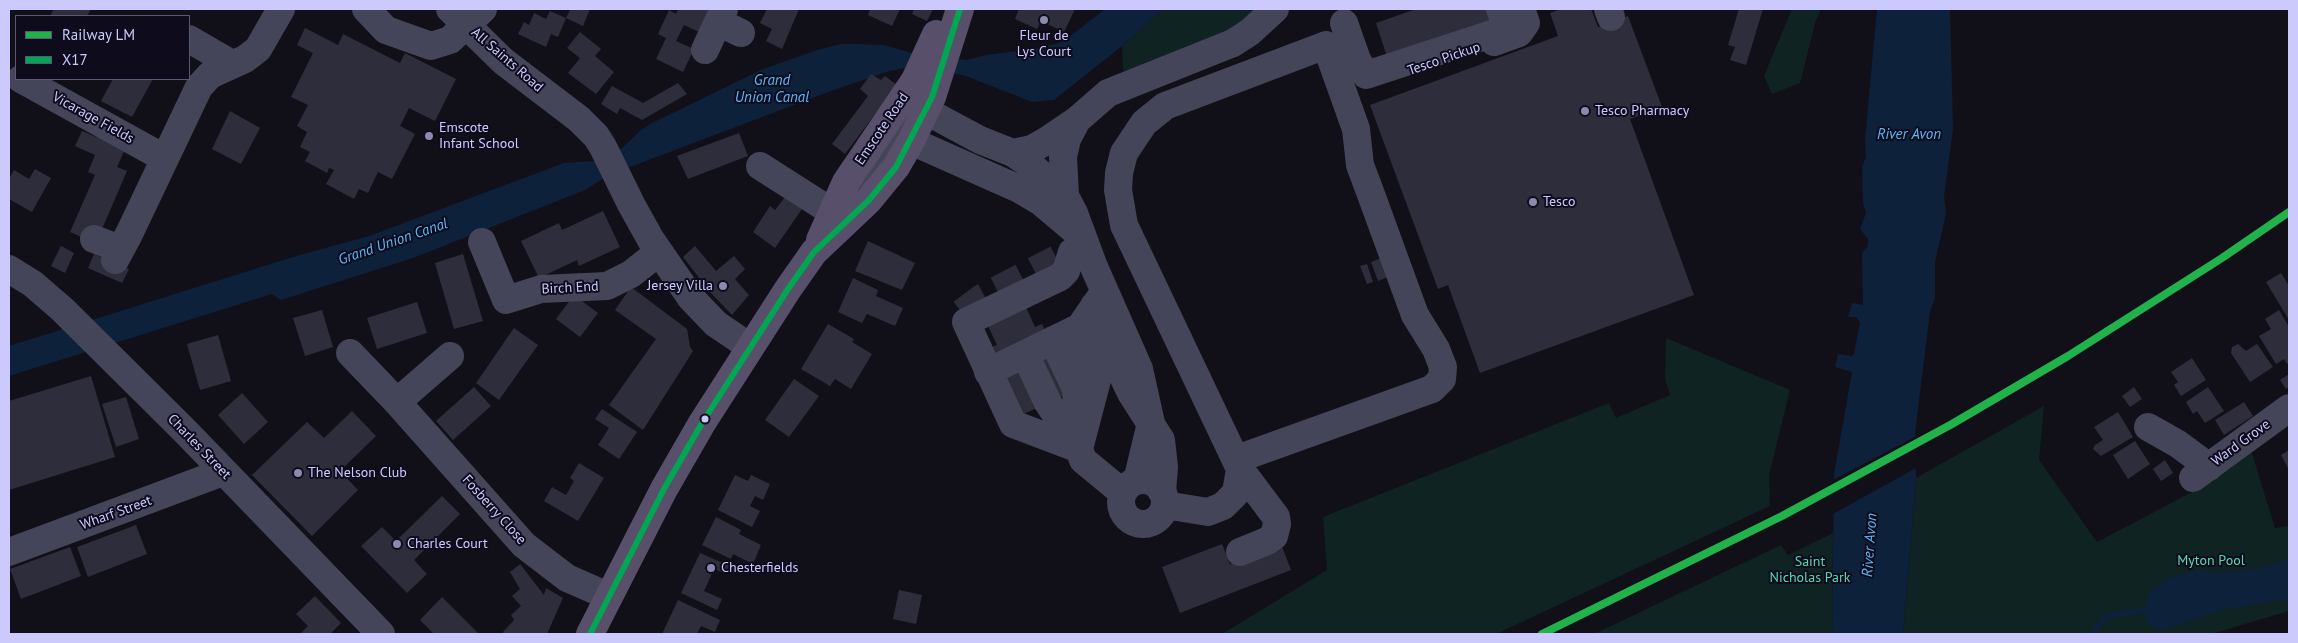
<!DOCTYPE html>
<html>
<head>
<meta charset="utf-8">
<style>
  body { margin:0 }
  #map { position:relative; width:2298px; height:643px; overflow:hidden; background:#111018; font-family:"PT Sans",sans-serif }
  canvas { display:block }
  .frame { position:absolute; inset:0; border:10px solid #cccafd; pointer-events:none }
  .legend { position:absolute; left:15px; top:15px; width:175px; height:65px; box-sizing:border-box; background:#0e0c1c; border:1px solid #5a5876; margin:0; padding:6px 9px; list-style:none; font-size:15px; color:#cccafd }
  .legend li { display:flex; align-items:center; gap:10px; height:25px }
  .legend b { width:25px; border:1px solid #5a5876 }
</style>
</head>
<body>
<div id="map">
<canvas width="2298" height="643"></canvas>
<div class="frame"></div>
<ul class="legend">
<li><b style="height:6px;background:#22b24c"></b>Railway LM</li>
<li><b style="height:6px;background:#00a651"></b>X17</li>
</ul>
</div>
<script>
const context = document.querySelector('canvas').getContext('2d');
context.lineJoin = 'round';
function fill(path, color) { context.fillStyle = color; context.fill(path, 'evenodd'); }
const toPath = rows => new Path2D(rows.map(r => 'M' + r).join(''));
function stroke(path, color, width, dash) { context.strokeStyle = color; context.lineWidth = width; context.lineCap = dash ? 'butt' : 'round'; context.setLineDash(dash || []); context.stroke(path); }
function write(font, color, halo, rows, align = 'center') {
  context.font = font + ' "PT Sans",sans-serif'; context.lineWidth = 4; context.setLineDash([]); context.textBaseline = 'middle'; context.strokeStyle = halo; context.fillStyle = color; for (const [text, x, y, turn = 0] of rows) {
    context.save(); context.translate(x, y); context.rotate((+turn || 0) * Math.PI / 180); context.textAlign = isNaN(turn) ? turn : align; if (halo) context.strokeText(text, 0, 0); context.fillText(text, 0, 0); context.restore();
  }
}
const green = toPath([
  [1164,9,1265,9,1224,39,1151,68,1123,71,1122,46],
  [1792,9,1821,9,1815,23,1800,83,1772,94,1764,76],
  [1666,338,1790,390,1769,475,1770,506,1496,634,1222,634,1327,570,1323,517,1609,403,1616,418,1670,395,1665,379],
  [2044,406,2039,460,2097,542,2198,489,2250,447,2275,528,2289,526,2289,611,2211,634,1903,634,1916,478],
  [1833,533,1832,634,1594,634,1781,545,1788,555]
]);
const water = toPath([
  [1105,9,1164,9,1122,46,1054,100,1032,102,966,76,918,65,886,72,831,91,630,167,623,166,585,190,413,258,281,300,272,294,9,376,9,346,293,257,369,236,564,163,594,161,617,153,640,131,650,124,763,69,817,50,840,44,859,44,884,45,912,53,967,60,986,55,1040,48,1059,43,1073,34],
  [1877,9,1950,9,1953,129,1944,197,1946,214,1935,262,1935,297,1930,312,1915,433,1916,478,1903,634,1832,634,1834,474,1852,372,1835,367,1838,354,1851,356,1854,354,1860,322,1856,317,1848,317,1852,303,1863,305,1862,253,1868,246,1868,239,1860,229,1866,213,1863,203,1862,167,1866,157,1865,140],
  [2289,559,2289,600,2281,600,2230,608,2159,631,2148,625,2144,610,2150,592,2166,579,2199,569,2215,573,2257,569]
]);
const pier = toPath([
  [1918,435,1918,467,1831,515,1831,481]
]);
const stream = toPath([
  [2091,634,2107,616,2144,610]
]);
const building = toPath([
  [54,9,91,9,87,16,50,16],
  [566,9,590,9,583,26,566,18,570,10],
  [678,9,710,9,699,32,684,25,676,41,694,49,683,72,656,59,666,38,658,34,669,10,676,14],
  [767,9,799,9,782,49,766,41,772,29,760,23],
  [870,9,900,9,892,26,868,15],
  [914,9,933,9,927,21,912,14],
  [1019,9,1075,9,1064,32,1041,21,1037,29,1015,19],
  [1416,9,1491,9,1497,21,1388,60,1376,23],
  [1561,9,1591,9,1598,27,1628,16,1662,107,1630,119,1694,295,1480,373,1448,285,1438,289,1370,105,1558,36,1550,13],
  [1739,9,1763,9,1746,65,1730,60,1735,47,1728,45],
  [550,11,566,18,558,37,551,34,546,47,518,34,524,22,529,25,534,13,546,19],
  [305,28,338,45,343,34,400,63,405,53,456,79,435,121,409,108,400,126,415,134,392,179,378,172,368,193,359,189,354,199,326,184,334,170,329,168,327,173,305,161,310,152,300,147,307,132,297,126,308,105,291,97,313,53,297,45],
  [580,32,601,49,595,56,614,72,596,94,568,73,580,58,567,48],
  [871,74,881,80,885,76,897,85,845,154,832,144,868,96,860,89],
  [113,79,153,79,132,117,101,101],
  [678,83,687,94,642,120,620,108,617,114,601,104,612,86,643,103],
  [230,111,260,128,241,164,212,149],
  [82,131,125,149,117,167,127,171,102,229,93,225,86,239,70,232,95,175,88,172,95,155,75,146],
  [739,133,748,156,688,179,677,156],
  [35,169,51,178,32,212,9,199,9,176,10,177,14,170,29,179],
  [785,197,802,209,775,248,753,232,770,206,775,210],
  [603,211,620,247,579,266,577,260,539,278,521,241,559,223,562,230],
  [868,241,915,263,902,290,855,271],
  [61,246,74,253,65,273,51,266],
  [695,246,716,271,734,256,745,269,735,279,749,295,732,315,710,292,683,257],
  [94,254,129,269,122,283,88,268],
  [463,254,483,321,454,329,435,263],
  [1381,258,1388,277,1378,281,1371,262],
  [1367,264,1373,282,1367,284,1360,266],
  [2281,273,2289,286,2289,320,2266,282],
  [853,278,878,290,876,296,903,308,895,326,867,314,862,323,838,312],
  [631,287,687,329,690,347,693,351,643,430,609,405,656,339,615,310],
  [574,295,598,313,580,337,556,319],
  [417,302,427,333,377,349,367,318],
  [1026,307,1035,327,1042,324,1052,346,1108,375,1013,419,992,347,997,345,988,326],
  [322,310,333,347,305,356,293,318],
  [2279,310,2289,327,2289,362,2287,364,2284,359,2276,364,2259,336,2271,329,2265,319],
  [828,324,854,339,852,342,872,354,851,389,835,379,830,386,801,369],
  [514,328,538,345,499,400,476,383],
  [218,335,231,381,200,390,187,344],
  [2238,344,2246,351,2257,344,2273,367,2250,382,2231,353,2232,347],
  [2192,358,2206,380,2181,396,2174,385,2178,382,2171,372],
  [2289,374,2289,387,2286,389,2280,380],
  [91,376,115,457,9,490,9,401],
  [794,379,819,396,789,437,765,420],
  [474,387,491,406,453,440,436,421],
  [2134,387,2142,399,2130,407,2122,396],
  [2208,387,2224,411,2205,423,2197,411,2193,414,2186,402],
  [242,393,268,422,244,444,218,415],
  [126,397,139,439,116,447,102,404],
  [2244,402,2253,416,2224,435,2215,420],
  [602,409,637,432,619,459,598,445,609,428,595,419],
  [352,411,376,436,340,471,358,490,312,536,252,475,307,422,324,438],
  [2118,412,2133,437,2101,456,2093,449,2095,445,2103,440,2094,427],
  [2135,441,2150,464,2128,479,2113,455],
  [2289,450,2289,470,2281,455],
  [2165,460,2173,473,2161,481,2153,469],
  [579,463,604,478,578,521,544,501,552,487,566,495,574,481,570,478],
  [735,475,748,481,751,475,770,484,763,500,755,496,750,506,760,511,752,527,718,510],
  [442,496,460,514,414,560,427,574,407,593,361,546,382,527,396,541],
  [716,517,741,530,739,534,761,545,753,564,733,554,731,559,702,545],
  [136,525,147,554,88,577,77,547],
  [1222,544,1230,564,1281,544,1291,570,1180,613,1162,567],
  [70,547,81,576,21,599,10,569],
  [700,553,730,566,727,574,714,569,704,591,722,599,717,610,681,593],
  [520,564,544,595,546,588,563,598,547,634,504,634,503,632,514,620,511,615,521,606,512,596,520,589,510,572],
  [899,590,922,595,916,624,893,619],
  [315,596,341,623,330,634,300,634,308,626,296,614],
  [442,597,479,634,434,634,420,620],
  [678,600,720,620,715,632,701,626,697,634,662,634]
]);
const minorTunnel = toPath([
  [962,313,982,298,1057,259]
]);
const minor = toPath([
  [366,9,386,30,431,46,450,40,483,9],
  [450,9,503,61,579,119,596,136,603,147,631,204,651,240,691,298,716,324,750,347],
  [1608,9,1611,17],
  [718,22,741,33],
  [1344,23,1357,60,1366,75,1507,29,1500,9],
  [189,39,232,64],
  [1494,42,1519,33,1526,23,1521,9],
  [705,50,724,9],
  [21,79,164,158],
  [909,117,911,141,1019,189,1041,202,1079,234],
  [1013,153,1032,149,1046,141,1077,120,1108,93,1233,43,1250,32,1275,9],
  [760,166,832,212,876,164,908,123,926,111,980,140,1013,153,1032,166,1065,196,1074,213,1094,267,1139,369,1151,423,1137,481],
  [1065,196,1063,157,1067,139,1077,120],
  [94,239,120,249],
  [482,242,506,300,541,289,607,286,631,274,659,252],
  [115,260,129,234,199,87,210,75,245,59,258,49,281,9],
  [9,269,33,284,62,309,185,431,381,634],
  [1094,306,1099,326,1131,393,1161,440,1164,467,1162,492],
  [1074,330,1097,380,1079,449],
  [1053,340,1076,389,1078,425],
  [350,353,397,402,524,545,567,578,608,596],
  [1025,354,1048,403,1079,449,1083,460,1123,493],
  [988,372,1080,327,1100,298],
  [397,402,450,356],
  [2148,427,2178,444,2209,467],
  [1079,449,1013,424,966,322,1060,277,1066,271,1072,252,1085,245],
  [1240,469,1276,517,1277,524,1274,536,1267,541,1240,552],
  [2193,478,2289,408],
  '1121 502a22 22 0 1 1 44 0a22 22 0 1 1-44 0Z',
  [1165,505,1208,512,1223,506,1236,493,1240,469,1124,225,1118,190,1119,173,1124,153,1144,123,1165,106,1326,45,1356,129,1360,165,1369,189,1415,315,1436,349,1443,367,1442,379,1432,389,1237,459],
  [9,552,223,472]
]);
const major = toPath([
  [820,240,846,182,915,80,936,34],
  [590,634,664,489,702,423,788,289,814,252,869,200,896,167,911,141,932,97,960,9]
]);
const bus1 = toPath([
  [590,634,664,489,702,423,788,289,814,252,869,200,896,167,932,97,960,9]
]);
const rail1 = toPath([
  [1542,634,1782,516,1952,424,2068,356,2222,258,2289,212]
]);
const markers = [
  [1044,20,5,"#8b89ad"],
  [1585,111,5,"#8b89ad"],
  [429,136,5,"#8b89ad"],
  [1533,202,5,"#8b89ad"],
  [723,286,5,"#8b89ad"],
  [705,419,4.5,"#cccafd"],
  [298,473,5,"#8b89ad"],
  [397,544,5,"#8b89ad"],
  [711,568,5,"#8b89ad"]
];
const poiNames = [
  ["Fleur de",1044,36,"center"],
  ["Lys Court",1044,52,"center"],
  ["Tesco Pharmacy",1595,111],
  ["Emscote",439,128],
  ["Infant School",439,144],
  ["Tesco",1543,202],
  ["Jersey Villa",713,286,"right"],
  ["The Nelson Club",308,473],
  ["Charles Court",407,544],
  ["Chesterfields",721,568]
];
const streetNames = [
  ["Tesco Pickup",1444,59,-19],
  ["All Saints Road",507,60,41],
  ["Vicarage Fields",93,118,29],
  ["Emscote Road",882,129,-56],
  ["Birch End",570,288,-3],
  ["Ward Grove",2241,443,-36],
  ["Charles Street",199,447,46],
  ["Fosberry Close",494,510,48],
  ["Wharf Street",116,513,-20]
];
const parkNames = [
  ["Myton Pool",2211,561],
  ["Saint",1810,562],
  ["Nicholas Park",1810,578]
];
const waterNames = [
  ["Grand",772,81],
  ["Union Canal",772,98],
  ["River Avon",1909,135],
  ["Grand Union Canal",393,242,-19],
  ["River Avon",1870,545,-86]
];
fill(green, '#0f2322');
fill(water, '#0d213b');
fill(pier, '#111018');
stroke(stream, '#0d213b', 6);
fill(building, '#2e2d3c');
stroke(minorTunnel, '#2d2c3a', 28, [28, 14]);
stroke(minor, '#454559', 28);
stroke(major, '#584f6b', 28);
stroke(bus1, '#00a651', 6);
stroke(rail1, '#22b24c', 8);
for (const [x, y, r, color] of markers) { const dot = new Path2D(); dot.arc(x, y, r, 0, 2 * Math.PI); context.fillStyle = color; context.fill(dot); stroke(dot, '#0e0c1c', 2); }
write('14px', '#cccafd', '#0e0c1c', poiNames, 'left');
write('14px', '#cccafd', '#0e0c1c', streetNames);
write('14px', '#59d9b2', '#0e0c1c', parkNames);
write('italic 15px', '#5bb9f9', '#0e0c1c', waterNames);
</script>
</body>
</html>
